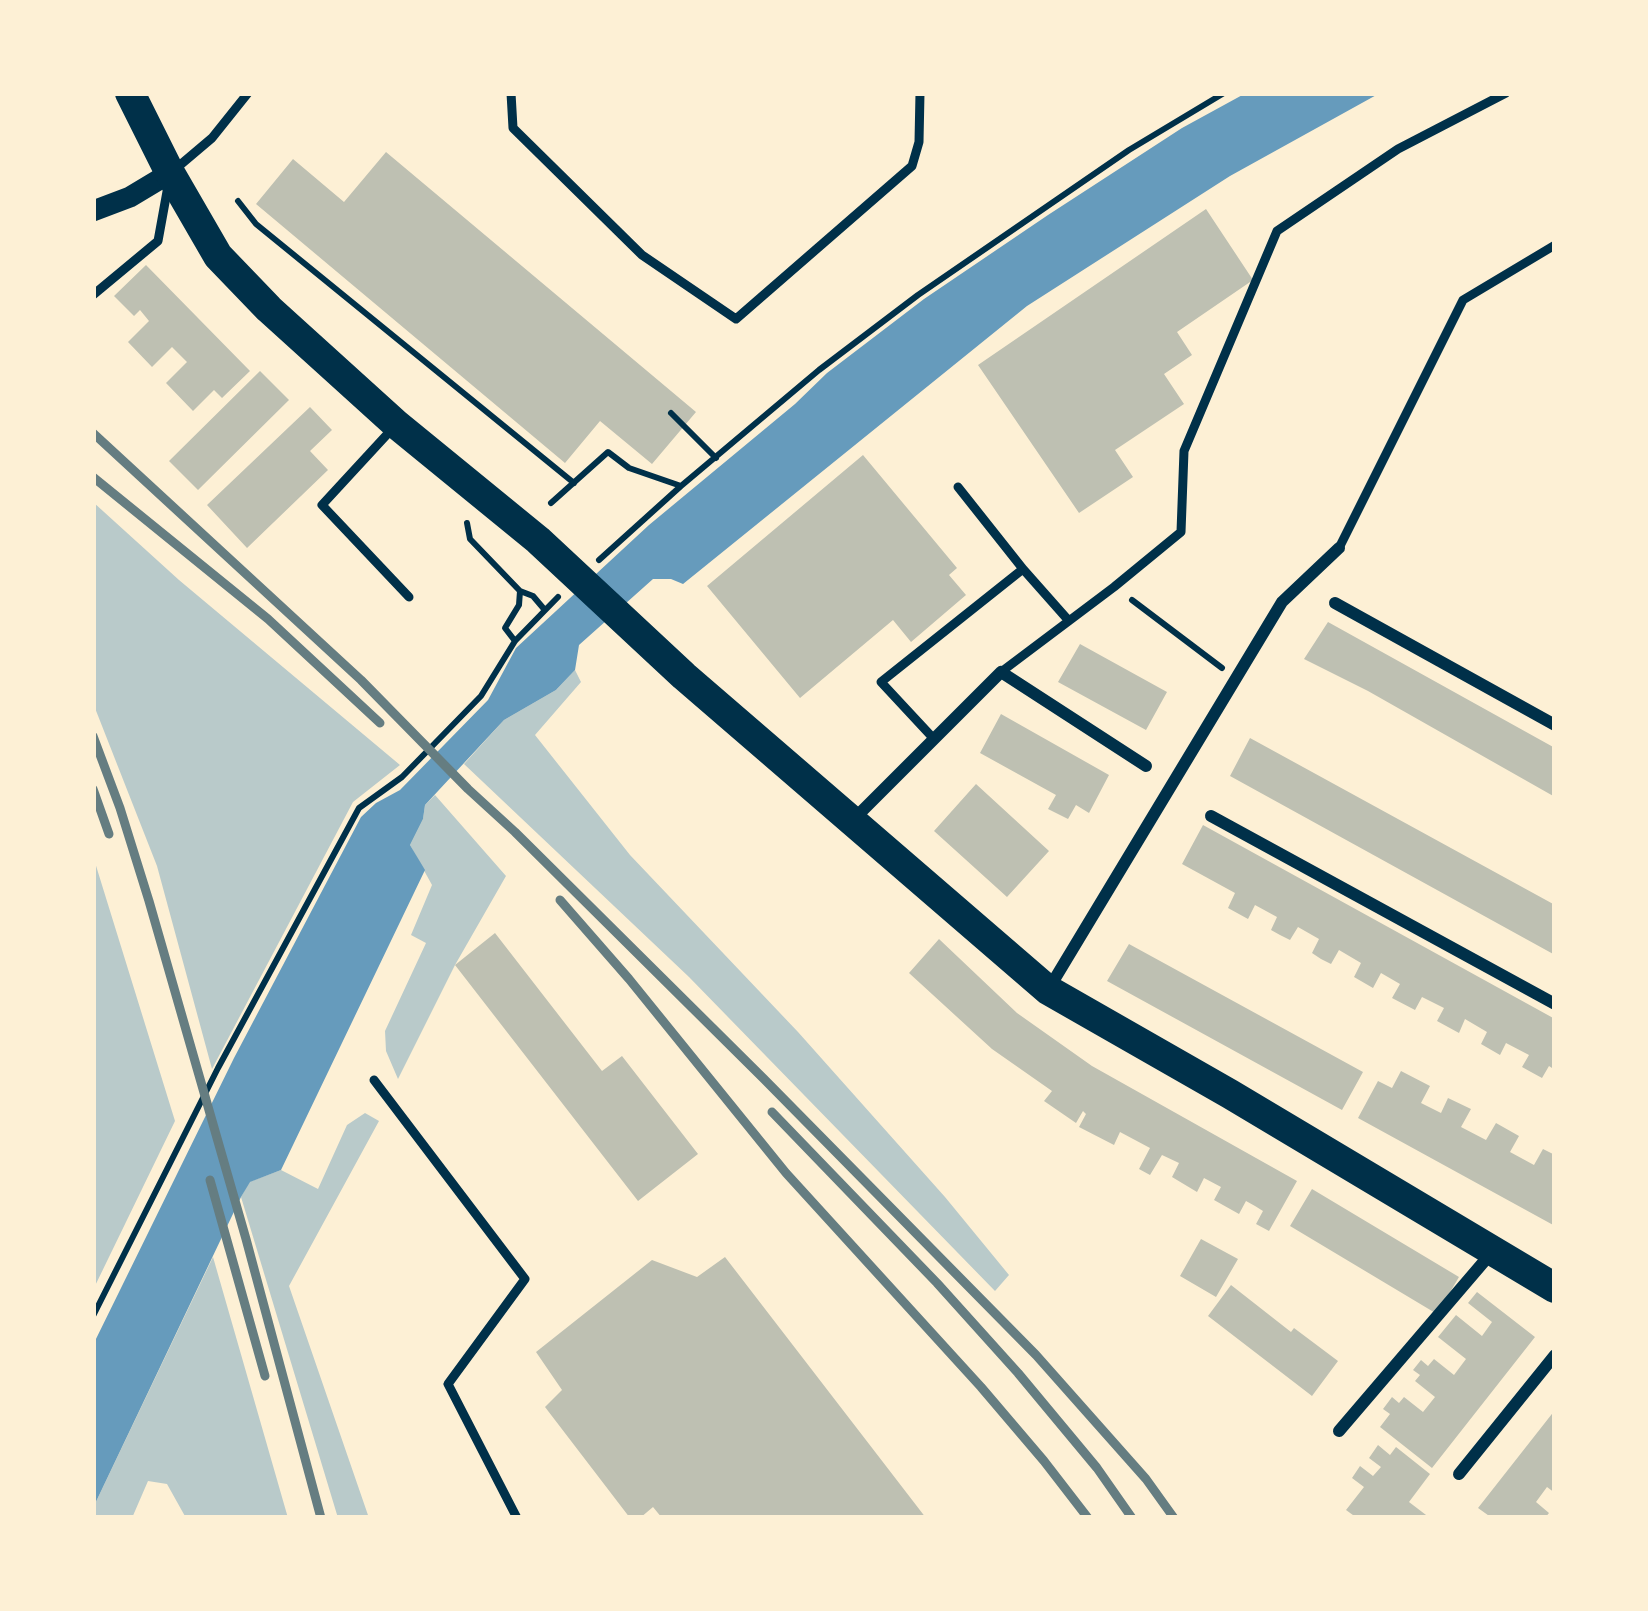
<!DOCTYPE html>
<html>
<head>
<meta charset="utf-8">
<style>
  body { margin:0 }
  #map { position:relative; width:1648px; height:1611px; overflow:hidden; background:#fdf0d5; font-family:"Asap Condensed",sans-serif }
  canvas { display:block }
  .frame { position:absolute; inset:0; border:96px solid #fdf0d5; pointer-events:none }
</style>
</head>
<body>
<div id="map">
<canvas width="1648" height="1611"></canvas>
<div class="frame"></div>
</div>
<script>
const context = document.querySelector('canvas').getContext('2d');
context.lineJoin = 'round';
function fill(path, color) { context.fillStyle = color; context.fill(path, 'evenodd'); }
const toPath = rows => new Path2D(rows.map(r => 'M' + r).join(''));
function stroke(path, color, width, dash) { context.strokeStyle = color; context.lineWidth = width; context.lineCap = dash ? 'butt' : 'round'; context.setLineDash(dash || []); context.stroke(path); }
const green = toPath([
  [93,502,179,580,400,765,353,802,212,1069,157,866,93,703],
  [575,670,581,682,535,735,630,855,798,1032,945,1197,1009,1275,995,1291,689,977,464,764,504,720,556,690],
  [435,795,506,876,455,965,398,1079,386,1051,385,1031,426,943,411,935,432,885,410,845,423,819,425,805],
  [93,856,175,1121,93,1290],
  [365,1113,379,1121,289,1286,369,1518,338,1518,241,1197,249,1182,281,1170,318,1189,347,1125],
  [213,1257,288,1518,186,1518,167,1484,148,1481,132,1518,93,1518,93,1508]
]);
const water = toPath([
  [1246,93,1380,93,1230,176,1027,306,683,584,671,579,653,579,579,645,575,670,556,690,504,720,425,805,423,819,410,845,425,870,281,1170,250,1182,241,1197,93,1508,93,1345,234,1058,361,817,376,803,400,790,488,700,516,648,649,525,795,404,827,373,924,299,1048,215,1182,128]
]);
const building = toPath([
  [386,152,696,412,652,464,600,421,565,463,256,204,293,159,344,202],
  [1206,209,1253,280,1177,332,1192,355,1164,374,1184,404,1115,450,1133,477,1079,513,978,365],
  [146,265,250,371,222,398,214,390,193,411,166,383,187,362,172,347,152,367,128,342,149,321,140,310,134,316,114,296],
  [260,371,289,400,198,490,169,461],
  [310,407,332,430,310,451,328,470,247,548,207,505],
  [863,455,957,568,949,575,966,595,911,642,893,620,800,698,707,586],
  [1328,622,1555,748,1555,797,1368,691,1304,659],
  [1080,644,1167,692,1146,730,1058,682],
  [1001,714,1109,775,1089,813,1076,805,1068,819,1048,809,1056,795,980,753],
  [1250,738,1555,905,1555,955,1230,776],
  [976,784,1049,851,1007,897,934,831],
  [1203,825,1555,1019,1555,1070,1549,1066,1542,1078,1531,1072,1522,1067,1529,1055,1506,1043,1500,1055,1481,1044,1487,1032,1465,1019,1459,1033,1437,1021,1444,1008,1422,997,1415,1010,1392,998,1400,984,1381,973,1373,988,1354,977,1361,963,1339,950,1331,964,1321,959,1312,953,1319,939,1298,927,1290,940,1280,935,1271,930,1277,917,1255,905,1248,919,1228,908,1235,893,1182,864],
  [495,933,602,1071,622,1056,698,1154,638,1201,455,965],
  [939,939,1017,1013,1092,1066,1297,1181,1269,1231,1256,1224,1263,1211,1255,1206,1246,1201,1239,1214,1214,1200,1221,1187,1204,1178,1197,1192,1172,1177,1179,1163,1162,1155,1150,1175,1139,1169,1150,1148,1120,1132,1114,1145,1079,1127,1086,1114,1083,1111,1076,1123,1044,1101,1052,1091,992,1049,909,973],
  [1129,944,1363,1072,1342,1110,1107,981],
  [1401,1071,1430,1086,1421,1103,1441,1113,1448,1098,1471,1109,1461,1127,1486,1140,1496,1123,1519,1136,1510,1152,1534,1165,1543,1149,1555,1155,1555,1226,1358,1118,1378,1081,1392,1088],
  [1312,1189,1459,1277,1437,1314,1290,1226],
  [1201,1239,1238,1259,1216,1297,1180,1276],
  [725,1257,926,1518,662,1518,653,1507,640,1518,630,1518,545,1407,562,1390,536,1352,652,1260,697,1277],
  [1231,1285,1291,1332,1294,1328,1338,1361,1312,1396,1208,1316],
  [1477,1292,1535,1337,1432,1468,1380,1427,1390,1414,1383,1409,1392,1397,1399,1403,1404,1397,1423,1412,1435,1397,1415,1381,1420,1375,1413,1370,1421,1360,1428,1366,1434,1359,1454,1375,1466,1359,1438,1337,1456,1315,1482,1336,1492,1322,1468,1303],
  [1555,1410,1555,1493,1547,1487,1536,1502,1549,1513,1545,1518,1492,1518,1478,1508],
  [1378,1445,1390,1455,1396,1447,1430,1474,1409,1502,1430,1518,1357,1518,1346,1510,1364,1487,1352,1478,1360,1466,1373,1476,1381,1467,1369,1458]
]);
const path = toPath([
  [238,201,256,224,574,483],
  [671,413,716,458],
  [551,503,608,452,629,468,681,486],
  [467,523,470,539,520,591,519,605,505,628,515,641],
  [599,560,681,486,819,370,918,295,1129,150,1224,93],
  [520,591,533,596,544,609],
  [1132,600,1222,668],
  [93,1316,218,1068,359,808,402,777,481,696,515,641,558,597]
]);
const service = toPath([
  [511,93,513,128,642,255,736,319,912,166,919,142,920,93],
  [173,171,212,138,248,93],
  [93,295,158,241,168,186],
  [393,428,322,505,409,597],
  [958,487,1023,569],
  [1339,548,1463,300,1555,245],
  [1001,672,1114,587,1181,532,1184,451,1277,231,1398,149,1506,93],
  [934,739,881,682,1023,569,1069,621],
  [374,1080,525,1279,448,1384,517,1518]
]);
const minor = toPath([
  [1335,603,1555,725],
  [1211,816,1555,1004],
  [853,820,1001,672,1146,766],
  [1048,990,1282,602,1339,548],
  [1339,1431,1493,1251],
  [1459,1474,1555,1355]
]);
const tertiary = toPath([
  [93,211,130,197,170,173]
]);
const primary = toPath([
  [130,93,170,173,218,256,269,309,396,424,538,540,684,676,1048,990,1230,1094,1555,1288]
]);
const rail = toPath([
  [93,433,361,680,468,789,515,832,764,1079,1036,1355,1146,1479,1174,1518],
  [93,477,268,619,380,723],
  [93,736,120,808,149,901,246,1239,321,1518],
  [93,789,109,834],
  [560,900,629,979,786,1173,981,1387,1044,1461,1088,1518],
  [772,1112,937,1283,1018,1373,1097,1468,1132,1518],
  [210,1180,265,1376]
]);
fill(green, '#b9caca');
fill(water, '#669bbc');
fill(building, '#bec0b2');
stroke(path, '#003049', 6);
stroke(service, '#003049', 9);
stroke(minor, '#003049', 12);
stroke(tertiary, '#003049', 21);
stroke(primary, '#003049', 30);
stroke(rail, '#657d81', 9);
</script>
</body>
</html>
